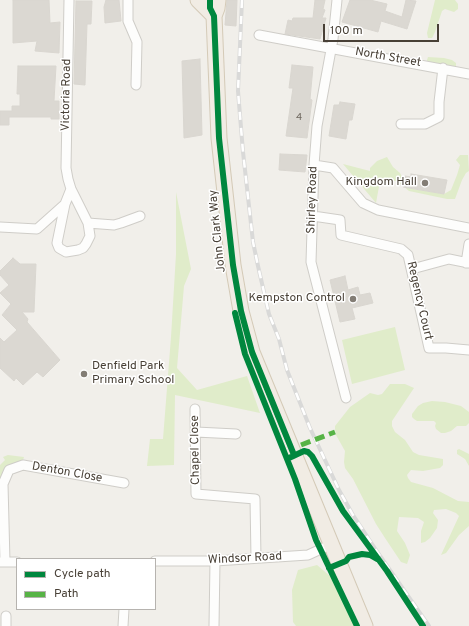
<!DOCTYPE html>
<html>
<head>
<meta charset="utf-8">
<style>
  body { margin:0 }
  #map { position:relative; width:469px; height:626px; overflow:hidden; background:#f1efea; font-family:Overpass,sans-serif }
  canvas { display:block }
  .legend { position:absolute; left:16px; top:558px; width:140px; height:52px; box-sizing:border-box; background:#fff; border:1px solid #b6b3af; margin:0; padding:5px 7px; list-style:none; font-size:12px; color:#484036 }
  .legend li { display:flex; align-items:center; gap:8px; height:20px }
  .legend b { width:20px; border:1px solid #b6b3af }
  .scale { position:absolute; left:323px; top:24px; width:116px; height:18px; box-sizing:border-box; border:2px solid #484036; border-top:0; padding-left:5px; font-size:12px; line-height:14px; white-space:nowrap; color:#484036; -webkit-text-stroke:3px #fff; paint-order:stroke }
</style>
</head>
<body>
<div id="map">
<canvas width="469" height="626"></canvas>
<ul class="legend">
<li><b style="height:5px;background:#00873e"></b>Cycle path</li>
<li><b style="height:5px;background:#57b346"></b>Path</li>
</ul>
<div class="scale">100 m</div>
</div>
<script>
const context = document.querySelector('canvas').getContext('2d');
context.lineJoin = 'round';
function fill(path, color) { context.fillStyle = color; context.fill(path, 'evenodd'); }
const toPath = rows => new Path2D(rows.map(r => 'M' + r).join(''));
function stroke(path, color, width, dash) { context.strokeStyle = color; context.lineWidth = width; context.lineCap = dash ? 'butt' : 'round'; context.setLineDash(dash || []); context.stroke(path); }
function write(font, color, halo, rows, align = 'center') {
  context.font = font + ' Overpass,sans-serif'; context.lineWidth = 3; context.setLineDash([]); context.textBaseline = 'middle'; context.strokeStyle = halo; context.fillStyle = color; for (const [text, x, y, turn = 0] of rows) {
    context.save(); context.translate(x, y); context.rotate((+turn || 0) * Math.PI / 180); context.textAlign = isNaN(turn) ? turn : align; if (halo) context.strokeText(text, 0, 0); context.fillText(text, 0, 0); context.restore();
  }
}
const green = toPath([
  [435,0,455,0,458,4,458,9,454,12,445,9,442,11,435,32,432,38,428,38,427,33],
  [428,57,444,58,452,60,456,63,456,66,454,70,426,63],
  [460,155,468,155,469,171,466,173,462,180,455,199,447,199,409,191,397,181,380,181,376,203,343,164,370,171,370,168,377,161,387,157,393,167,400,173,408,188,444,194,451,190,457,175,460,165,456,160],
  [176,192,191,269,184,286,177,368,197,390,247,376,260,413,175,395,174,465,147,466,150,439,163,439,171,337,176,254],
  [395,327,405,370,352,384,342,340],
  [390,384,405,384,414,388,392,421,392,426,395,432,405,440,413,452,419,455,443,459,443,465,440,468,423,471,411,470,407,475,408,478,411,482,433,488,458,501,469,502,469,526,459,535,446,553,441,555,459,516,456,513,446,509,434,510,433,513,438,520,437,528,430,538,425,542,421,543,421,531,424,522,418,518,399,517,397,531,405,543,410,555,407,564,401,562,385,538,376,524,353,479,345,468,344,462,345,451,336,435,335,429,335,426,350,407,370,393,378,395,382,394],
  [432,401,445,402,461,406,469,412,469,423,466,426,457,426,451,431,445,433,441,433,436,429,435,426,436,423,434,421,417,421,414,419,412,417,412,414,418,406,423,403],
  [459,449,469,454,469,466,465,459,457,454,457,450],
  [8,455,24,457,22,463,0,479,0,465,5,460,3,457],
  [317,565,330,576,355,626,296,626,293,622,292,590,298,570]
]);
const building = toPath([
  [13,0,49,0,50,23,60,22,59,53,35,51,37,41,13,43,13,0],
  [106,0,119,0,121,21,105,23,104,7,106,0],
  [227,0,237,0,236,26,225,25,227,0],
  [315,0,325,0,323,9,325,10,322,18,326,18,320,39,285,34,288,20,292,21,293,18,313,18,315,0],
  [350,0,370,0,387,4,385,11,402,17,406,0,416,1,407,29,381,21,378,32,342,22,350,0],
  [76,1,92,1,91,24,87,24,85,85,74,84,76,1],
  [200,59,202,135,184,138,182,61,200,59],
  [292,65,313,67,310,99,312,100,307,138,286,136,293,88,289,88,292,65],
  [18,66,56,66,54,101,59,101,59,119,51,119,51,117,9,117,9,125,0,125,0,111,12,111,12,106,20,106,20,94,17,94,18,66],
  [340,102,355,104,352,120,349,120,346,139,329,136,334,105,339,105,340,102],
  [280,154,307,155,305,172,279,170,280,154],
  [411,174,447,180,444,194,403,187,405,176,411,177,411,174],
  [13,258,20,264,36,264,34,312,22,312,28,319,27,322,60,360,43,377,37,372,23,385,16,378,14,381,0,368,0,338,4,342,17,330,2,315,11,304,0,293,9,285,0,275,0,271,13,258],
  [345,276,348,290,358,287,360,295,370,293,373,303,352,308,355,319,340,322,330,280,345,276]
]);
const street = toPath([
  [69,0,66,168,68,179,71,189,88,223,90,236,86,244,83,248,78,250,66,252,59,248,57,243,65,204,71,189],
  [128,0,128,21,137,42,136,85],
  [337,0,333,39,317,126,314,165,311,262,346,398],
  [259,35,469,74],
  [401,124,425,124,439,117,439,102,443,68],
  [314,165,333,168,363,203,378,210,469,228],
  [313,216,340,220,341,235,401,249,408,255,429,348,446,348,469,350],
  [88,223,114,225,121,223,140,216],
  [0,227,37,229,65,204],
  [466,263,469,244],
  [412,269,449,259,469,263],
  [195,409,196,494,255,499,256,558],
  [196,432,236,434],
  [155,561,215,561,308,555,332,544],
  [0,562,17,562],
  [5,562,3,484,9,470,23,465,124,483],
  [6,626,6,616],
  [123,626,124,609],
  [214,626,215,561]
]);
const primary = toPath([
  [198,0,214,16,219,138,233,265,241,311,252,352,365,626],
  [214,16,217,8,218,0]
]);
const rail = toPath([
  [242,0,238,91,243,152,253,242,258,266,269,314,279,339,287,370,310,428,339,490,353,515,378,553,429,626]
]);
const quiet = toPath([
  [301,445,335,432]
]);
const cycleway = toPath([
  [210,0,210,8,214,16,219,138,233,265,241,311,252,352,294,455],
  [235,313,245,354,295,479,316,540,357,626],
  [289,458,304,451,308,452,312,456,343,511,387,571,423,626],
  [329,568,346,561,349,557,362,554,370,555,377,559]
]);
const markers = [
  [425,183,4,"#837d75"],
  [353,299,4,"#837d75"],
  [84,374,4,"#837d75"]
];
const numberNames = [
  ["4",299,118]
];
const streetNames = [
  ["North Street",388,58,10],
  ["Victoria Road",67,95,-89],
  ["Shirley Road",313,200,-88],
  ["John Clark Way",218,231,-96],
  ["Regency Court",419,301,77],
  ["Chapel Close",196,450,-91],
  ["Denton Close",67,473,10],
  ["Windsor Road",245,559,-3]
];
const poiNames = [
  ["Kingdom Hall",417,183],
  ["Kempston Control",345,299],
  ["Denfield Park",92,367,"left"],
  ["Primary School",92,381,"left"]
];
fill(green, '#e0ecca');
fill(building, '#dbd8d2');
stroke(building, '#d9d6d0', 1);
stroke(street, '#cfcdc8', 11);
stroke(primary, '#d4cab7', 17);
stroke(street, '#fdfdfc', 9);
stroke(primary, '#f1ece4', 15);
stroke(rail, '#d9d9d8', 4);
stroke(rail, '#fff', 2.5, [8]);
stroke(quiet, '#57b346', 5, [10, 5]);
stroke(cycleway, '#00873e', 6);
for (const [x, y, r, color] of markers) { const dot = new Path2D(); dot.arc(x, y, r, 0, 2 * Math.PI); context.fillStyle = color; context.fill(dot); stroke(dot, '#fff', 1.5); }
write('10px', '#6e675e', null, numberNames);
write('12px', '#484036', '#fff', streetNames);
write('12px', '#484036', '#fff', poiNames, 'right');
</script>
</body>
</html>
